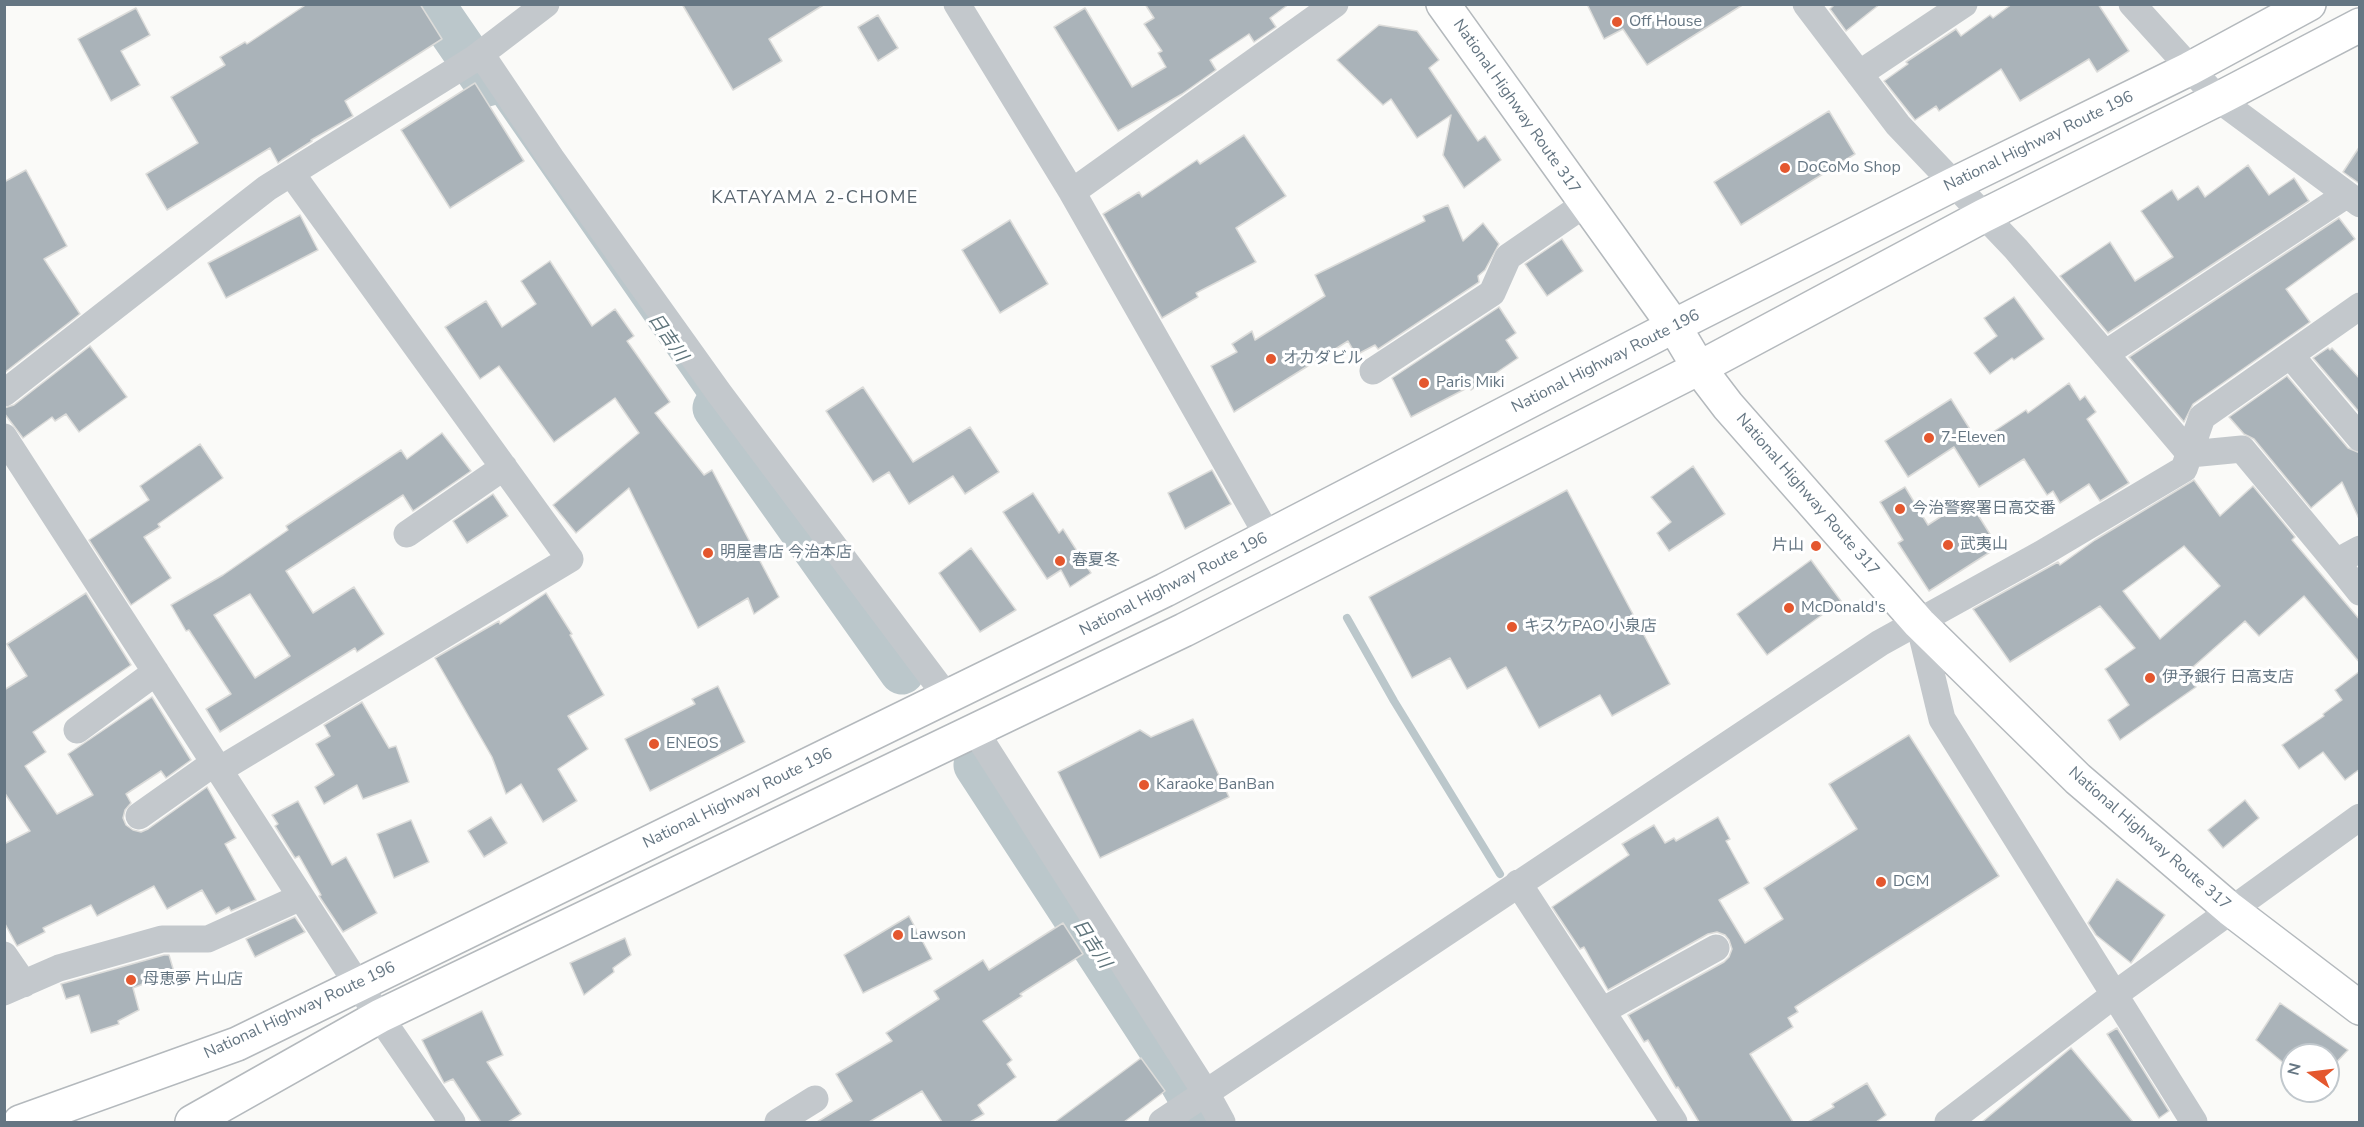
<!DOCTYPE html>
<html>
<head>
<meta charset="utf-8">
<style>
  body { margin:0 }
  #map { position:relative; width:2364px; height:1127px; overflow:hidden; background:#fafaf8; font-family:"Nunito Sans",sans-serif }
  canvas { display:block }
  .frame { position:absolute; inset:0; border:6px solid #657683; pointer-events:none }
  .north { position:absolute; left:2280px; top:1043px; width:60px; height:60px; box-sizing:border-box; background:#fff; border:2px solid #c1c8cd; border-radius:50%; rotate:284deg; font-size:16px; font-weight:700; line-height:24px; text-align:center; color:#657683 }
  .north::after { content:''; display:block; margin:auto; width:21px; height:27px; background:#e4572e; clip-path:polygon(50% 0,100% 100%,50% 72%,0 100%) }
</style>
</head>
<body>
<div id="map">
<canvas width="2364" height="1127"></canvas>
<div class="frame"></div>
<div class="north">N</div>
</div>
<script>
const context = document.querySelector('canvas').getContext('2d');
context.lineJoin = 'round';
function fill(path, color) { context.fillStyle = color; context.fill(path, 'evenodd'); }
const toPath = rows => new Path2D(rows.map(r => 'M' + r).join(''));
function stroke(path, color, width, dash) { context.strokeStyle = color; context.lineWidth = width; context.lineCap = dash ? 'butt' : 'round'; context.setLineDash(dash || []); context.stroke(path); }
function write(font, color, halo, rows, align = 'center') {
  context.font = font + ' "Nunito Sans","Noto Sans JP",sans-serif'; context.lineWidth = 6; context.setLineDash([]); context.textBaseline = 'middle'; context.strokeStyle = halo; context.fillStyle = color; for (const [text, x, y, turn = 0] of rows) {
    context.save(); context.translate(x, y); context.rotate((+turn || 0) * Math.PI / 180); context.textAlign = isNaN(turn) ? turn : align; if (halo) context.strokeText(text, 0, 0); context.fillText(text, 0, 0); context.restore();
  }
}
const water = toPath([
  [432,5,444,5,489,81,702,389,886,648,876,656,788,540,706,409,494,103]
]);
const stream = toPath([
  [1347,618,1394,701,1500,874]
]);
const river = toPath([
  [432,4,487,84],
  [715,408,902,672],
  [976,765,1176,1072,1205,1122]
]);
const building = toPath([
  [307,4,420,4,442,39,345,101,353,116,311,140,312,141,282,160,278,163,270,148,167,210,146,174,198,143,171,97,225,65,220,57,245,42,247,44,307,4],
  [682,4,825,4,769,39,782,61,733,90,682,4],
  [1145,4,1289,4,1270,18,1276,27,1254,42,1249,34,1210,60,1216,70,1182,94,1118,131,1054,27,1085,8,1132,87,1166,67,1158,53,1162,51,1144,24,1154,18,1145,4],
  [1587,4,1744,4,1647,65,1623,29,1604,39,1587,4],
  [1835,4,1880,4,1846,31,1830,9,1835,4],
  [2012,4,2098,4,2129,51,2097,72,2089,59,2020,101,2001,69,1939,111,1936,106,1915,120,1884,81,1908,64,1906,62,1956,29,1961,36,1990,15,1993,18,2012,4],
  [136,8,150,35,121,51,140,85,111,101,78,39,136,8],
  [878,15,898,48,878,61,858,27,878,15],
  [1379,25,1417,31,1439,60,1429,68,1478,141,1485,136,1501,160,1464,188,1443,155,1451,115,1417,138,1391,99,1383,105,1337,60,1379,25],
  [475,83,524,161,450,208,401,130,475,83],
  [1829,111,1855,154,1741,225,1714,182,1829,111],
  [1244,135,1286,196,1236,228,1256,262,1196,293,1198,297,1162,318,1103,214,1139,192,1142,197,1197,160,1200,164,1244,135],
  [2360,146,2360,184,2343,172,2360,146],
  [2248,165,2269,195,2294,178,2309,201,2108,333,2060,276,2110,242,2135,281,2173,257,2141,211,2172,190,2178,200,2198,186,2205,197,2248,165],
  [26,170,67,246,44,259,80,314,4,373,4,182,26,170],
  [1448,205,1463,241,1483,223,1499,244,1485,270,1478,276,1479,282,1378,349,1375,345,1356,355,1348,341,1234,412,1211,366,1237,352,1232,344,1252,331,1255,340,1325,296,1315,275,1425,221,1423,216,1448,205],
  [300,215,318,250,226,298,208,263,300,215],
  [2339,218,2355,239,2286,289,2310,322,2193,404,2184,422,2129,357,2339,218],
  [1010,220,1048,284,1000,313,962,250,1010,220],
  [1562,239,1583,271,1547,296,1525,264,1562,239],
  [550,261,592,326,615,309,634,336,627,341,670,402,655,413,704,475,712,470,779,597,754,614,748,598,698,628,629,488,576,533,553,505,639,433,615,398,554,442,499,366,480,379,445,327,486,301,502,327,536,304,521,281,550,261],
  [2014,297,2044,339,2014,360,2012,358,1990,374,1974,353,1997,336,1984,318,2014,297],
  [1499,307,1516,333,1506,340,1518,358,1471,390,1469,387,1411,417,1392,378,1499,307],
  [90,346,127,397,79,432,66,414,55,421,52,417,23,438,4,413,4,408,14,405,90,346],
  [2328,348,2330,350,2332,348,2360,379,2360,413,2313,358,2328,348],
  [2287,376,2348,448,2360,453,2360,521,2342,482,2311,508,2254,439,2244,434,2229,417,2287,376],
  [2069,383,2080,400,2085,396,2096,412,2087,419,2129,483,2100,501,2089,484,2060,503,2053,491,2047,495,2024,459,1979,487,1954,447,1908,477,1885,441,1951,399,1978,442,2026,410,2028,413,2069,383],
  [863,387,913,462,970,427,999,472,965,494,953,476,909,504,889,472,873,482,826,411,863,387],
  [442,433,471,471,413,511,403,495,286,571,313,613,354,587,384,634,357,652,355,648,220,732,206,709,231,694,189,630,186,631,171,605,223,575,288,530,286,526,401,450,407,459,442,433],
  [250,594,290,656,255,678,214,615,250,594],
  [200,444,223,478,158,524,160,527,144,537,171,578,131,605,89,540,149,500,140,486,200,444],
  [1693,466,1725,514,1669,551,1657,533,1671,522,1651,497,1693,466],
  [1212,470,1231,504,1185,529,1168,493,1212,470],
  [2194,480,2220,516,2253,486,2295,537,2292,540,2360,620,2360,663,2304,596,2259,636,2245,621,2185,674,2196,687,2120,740,2108,720,2129,705,2105,669,2135,648,2100,606,2010,662,1973,609,2058,562,2060,565,2095,540,2194,480],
  [2184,546,2220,586,2160,639,2123,591,2184,546],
  [1905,487,1928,525,1968,499,1998,547,1929,591,1898,543,1903,540,1880,502,1905,487],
  [1567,490,1670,684,1612,716,1600,695,1539,728,1506,667,1467,689,1450,658,1412,678,1369,597,1567,490],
  [1033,493,1059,533,1063,529,1091,573,1070,587,1061,570,1047,579,1003,512,1033,493],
  [493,494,508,516,467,543,453,521,493,494],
  [971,548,1016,610,980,632,939,573,971,548],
  [1811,560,1841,601,1767,655,1737,614,1811,560],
  [86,593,131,665,33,732,46,752,25,766,57,814,93,795,68,754,152,697,191,760,166,778,161,771,126,794,131,803,125,810,123,818,126,825,133,830,141,832,148,829,207,787,236,838,225,844,256,900,231,911,229,907,216,914,202,890,167,909,154,886,97,916,91,905,43,928,45,932,17,946,4,922,4,844,30,831,4,792,4,690,27,676,7,644,86,593],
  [546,593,572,634,570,635,604,695,568,716,588,749,558,769,577,801,543,822,521,784,506,794,492,757,435,658,499,621,500,624,546,593],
  [2360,671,2360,769,2345,780,2323,752,2299,769,2282,745,2324,716,2323,714,2342,700,2335,690,2360,671],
  [718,686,745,742,650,791,625,739,695,704,692,699,718,686],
  [362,702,389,748,396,746,409,782,363,799,357,785,324,804,315,787,334,775,316,744,330,736,324,725,362,702],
  [1193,719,1229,797,1100,858,1058,772,1140,730,1151,737,1193,719],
  [1909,735,1999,876,1795,1007,1798,1012,1788,1018,1793,1027,1750,1054,1793,1122,1699,1122,1678,1087,1676,1088,1648,1040,1644,1042,1628,1015,1724,962,1729,957,1732,949,1729,940,1725,935,1717,932,1708,934,1608,990,1584,947,1580,949,1552,907,1629,855,1622,844,1654,825,1665,843,1674,838,1676,841,1718,817,1730,839,1726,841,1749,883,1719,900,1745,943,1783,919,1764,888,1857,829,1829,784,1909,735],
  [2245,800,2259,818,2223,848,2208,830,2245,800],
  [298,801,332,865,346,857,377,913,343,932,319,896,321,895,299,856,295,858,275,826,278,824,272,815,298,801],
  [491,817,507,843,484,857,468,831,491,817],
  [411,820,429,862,394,878,377,834,411,820],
  [2117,879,2165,915,2131,963,2096,935,2088,923,2117,879],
  [909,916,932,959,863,993,844,955,909,916],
  [295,917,305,932,255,957,246,939,295,917],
  [1063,923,1083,954,1020,994,1022,996,983,1021,1012,1060,1007,1064,1016,1077,978,1105,984,1114,970,1122,942,1122,922,1091,869,1122,817,1122,852,1101,836,1074,892,1041,886,1033,939,999,934,991,983,960,989,970,1063,923],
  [625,938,631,955,613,968,614,972,584,995,570,963,625,938],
  [164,955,169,955,174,972,133,988,139,1010,118,1021,119,1024,91,1033,79,995,66,999,61,984,164,955],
  [2280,1003,2348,1050,2328,1071,2328,1055,2292,1055,2292,1070,2256,1040,2280,1003],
  [482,1011,503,1055,487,1062,521,1114,508,1122,481,1122,453,1079,444,1083,422,1040,482,1011],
  [2117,1028,2169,1111,2159,1118,2107,1034,2117,1028],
  [2071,1048,2133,1122,1982,1122,2071,1048],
  [1141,1058,1165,1091,1124,1122,1055,1122,1141,1058],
  [1867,1083,1886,1115,1876,1122,1808,1122,1834,1107,1832,1104,1867,1083]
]);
const minor = toPath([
  [957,4,1072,192,1335,4],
  [1806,4,1898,125,2016,249,2190,454,2242,449,2336,562,2360,549],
  [2132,4,2218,99,2360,204],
  [481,54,551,158,719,393,947,697],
  [1859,74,1964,4],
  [1072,192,1269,538],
  [2105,354,2346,195],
  [2290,355,2360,438],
  [1373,371,1492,293,1508,257,1585,204],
  [4,393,267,188,474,59,546,4],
  [4,437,358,985,452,1122],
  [407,534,504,467],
  [2336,562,2360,592],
  [1919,623,1942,719,2194,1122],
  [77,730,156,672],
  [975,731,1206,1093,1222,1122],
  [219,770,570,559,291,173],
  [139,816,214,763],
  [1518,883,1674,1122],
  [4,955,24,984],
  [4,992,59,968,162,939,208,939,301,897],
  [1602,1011,1716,948],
  [778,1122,815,1099],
  [1162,1122,1880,643,2041,554,2184,469,2202,417,2360,306],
  [1948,1122,2114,995,2360,817]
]);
const trunk = toPath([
  [1443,4,1674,326,1699,368,1728,406,1919,623,2078,779,2230,909,2360,1008],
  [20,1122,237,1044,358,985,1165,590,1674,326,1954,184,2189,69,2309,4],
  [192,1122,380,1016,1184,630,1699,368,1983,216,2218,99,2360,25]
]);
const markers = [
  [1617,22,6,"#e4572e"],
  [1785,168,6,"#e4572e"],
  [1271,359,6,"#e4572e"],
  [1424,383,6,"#e4572e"],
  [1929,438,6,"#e4572e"],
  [1900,509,6,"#e4572e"],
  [1948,545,6,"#e4572e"],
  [1816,546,6,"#e4572e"],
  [708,553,6,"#e4572e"],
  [1060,561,6,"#e4572e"],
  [1789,608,6,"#e4572e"],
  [1512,627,6,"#e4572e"],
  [2150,678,6,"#e4572e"],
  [654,744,6,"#e4572e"],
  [1144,785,6,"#e4572e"],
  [1881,882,6,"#e4572e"],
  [898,935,6,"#e4572e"],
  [131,980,6,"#e4572e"]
];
const poiNames = [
  ["Off House",1629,22],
  ["DoCoMo Shop",1797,168],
  ["オカダビル",1283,359],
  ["Paris Miki",1436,383],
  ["7-Eleven",1941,438],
  ["今治警察署日高交番",1912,509],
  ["武夷山",1960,545],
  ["片山",1804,546,"right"],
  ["明屋書店 今治本店",720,553],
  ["春夏冬",1072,561],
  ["McDonald's",1801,608],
  ["キスケPAO 小泉店",1524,627],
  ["伊予銀行 日高支店",2162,678],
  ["ENEOS",666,744],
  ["Karaoke BanBan",1156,785],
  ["DCM",1893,882],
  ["Lawson",910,935],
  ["母恵夢 片山店",143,980]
];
const streetNames = [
  ["National Highway Route 317",1516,107,55],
  ["National Highway Route 196",2039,142,-26],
  ["National Highway Route 196",1606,362,-27],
  ["National Highway Route 317",1807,495,49],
  ["National Highway Route 196",1174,585,-27],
  ["National Highway Route 196",738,799,-26],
  ["National Highway Route 317",2149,839,41],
  ["National Highway Route 196",300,1011,-25]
];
const neighbourhoodNames = [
  ["KATAYAMA 2-CHOME",815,199]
];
const waterNames = [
  ["日吉川",667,338,55],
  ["日吉川",1091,944,57]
];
fill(water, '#bbc7cb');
stroke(stream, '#bbc7cb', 8);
stroke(river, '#bbc7cb', 45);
fill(building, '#aab3b9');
stroke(building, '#dcdcda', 1.5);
stroke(trunk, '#b4b9bd', 36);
stroke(minor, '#c3c8cc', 27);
stroke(trunk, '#fff', 33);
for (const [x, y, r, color] of markers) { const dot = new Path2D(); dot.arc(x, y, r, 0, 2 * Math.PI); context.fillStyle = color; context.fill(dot); stroke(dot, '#fff', 2); }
write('16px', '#657683', '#fff', poiNames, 'left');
write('16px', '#657683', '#fff', streetNames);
context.letterSpacing = '1.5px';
write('18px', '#57646e', '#fff', neighbourhoodNames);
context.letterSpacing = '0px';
write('italic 18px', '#60757c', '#fff', waterNames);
</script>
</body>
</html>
